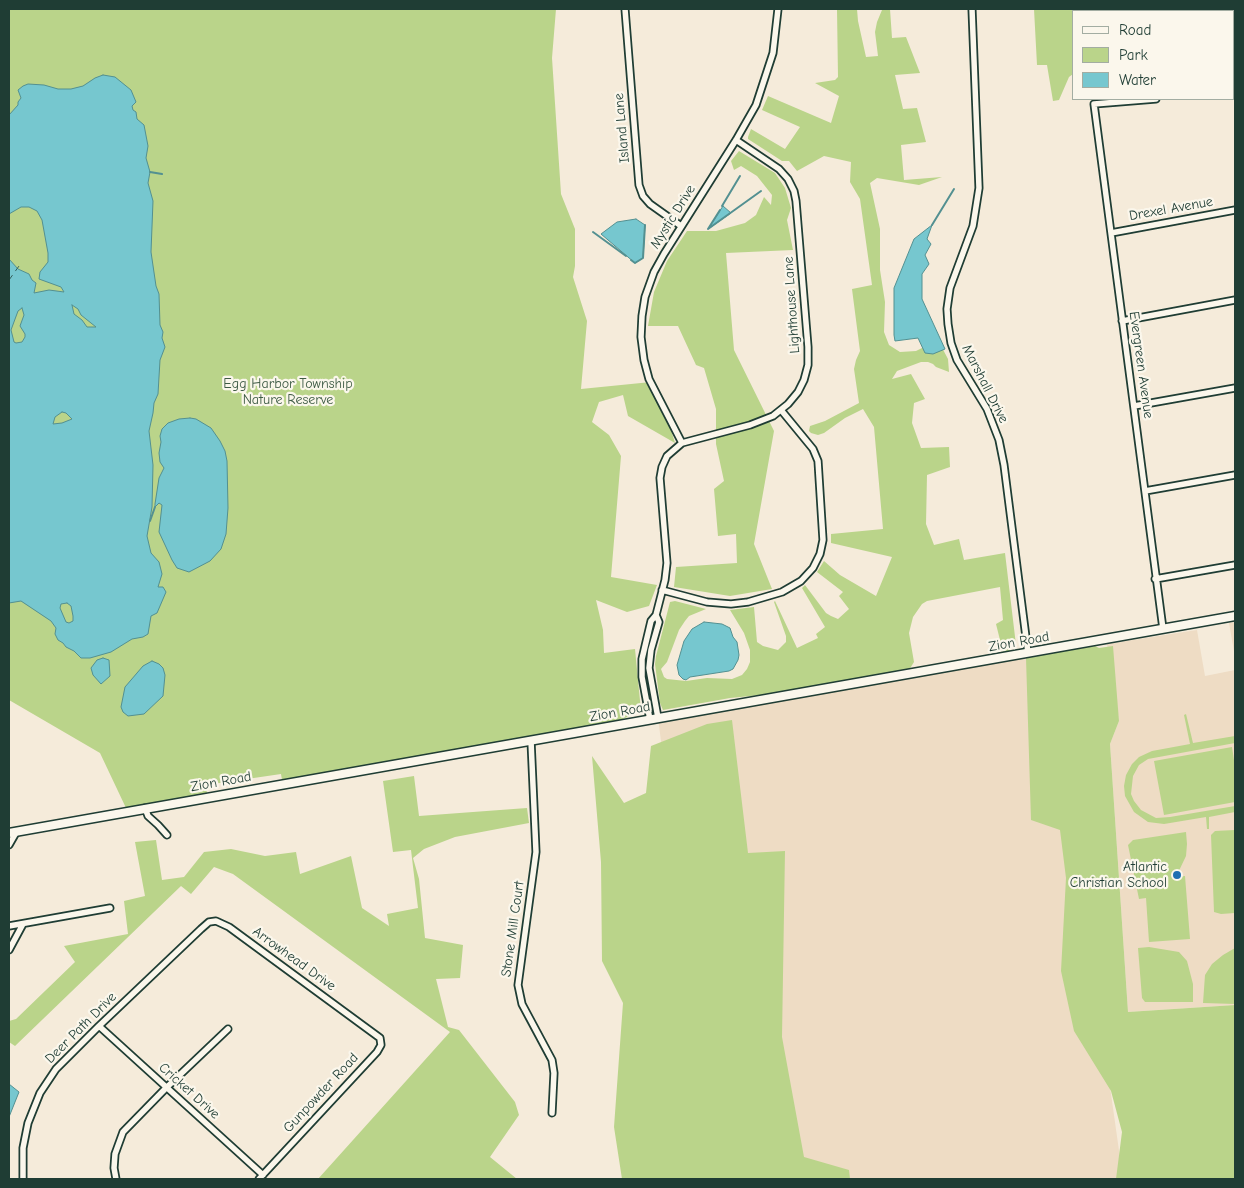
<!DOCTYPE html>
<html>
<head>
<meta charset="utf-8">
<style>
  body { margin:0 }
  #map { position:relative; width:1244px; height:1188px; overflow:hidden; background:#f5ebda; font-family:"Comic Neue",sans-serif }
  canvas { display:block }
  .frame { position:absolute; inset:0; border:10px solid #1f3d34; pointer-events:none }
  .legend { position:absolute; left:1072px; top:10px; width:162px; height:90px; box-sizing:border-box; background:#fbf7ec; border:1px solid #a3ada2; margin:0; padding:6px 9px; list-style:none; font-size:15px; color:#1f3d34 }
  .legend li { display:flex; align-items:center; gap:10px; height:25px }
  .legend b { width:25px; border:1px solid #a3ada2 }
</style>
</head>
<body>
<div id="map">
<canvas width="1244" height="1188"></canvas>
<div class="frame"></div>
<ul class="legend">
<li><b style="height:6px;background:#fbf7ec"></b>Road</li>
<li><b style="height:14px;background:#bad48a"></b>Park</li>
<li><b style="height:14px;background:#76c7cf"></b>Water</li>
</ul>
</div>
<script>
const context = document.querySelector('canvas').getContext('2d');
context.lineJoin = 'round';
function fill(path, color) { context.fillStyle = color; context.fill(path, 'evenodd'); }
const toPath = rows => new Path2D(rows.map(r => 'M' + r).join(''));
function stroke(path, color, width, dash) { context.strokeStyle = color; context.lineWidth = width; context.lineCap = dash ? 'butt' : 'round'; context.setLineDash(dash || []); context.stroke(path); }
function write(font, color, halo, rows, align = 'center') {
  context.font = font + ' "Comic Neue",sans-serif'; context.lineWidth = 4.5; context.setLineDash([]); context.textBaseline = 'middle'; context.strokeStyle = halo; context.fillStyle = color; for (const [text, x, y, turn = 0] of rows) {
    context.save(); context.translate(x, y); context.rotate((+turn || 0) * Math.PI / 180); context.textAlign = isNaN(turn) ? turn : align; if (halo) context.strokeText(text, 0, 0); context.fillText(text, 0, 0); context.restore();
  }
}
const built = toPath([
  [1235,622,1235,657,1229,623],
  [1197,630,1205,676,1235,670,1235,1005,1128,1012,1110,744,1119,721,1107,644],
  [1049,654,1123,1179,718,1179,658,718]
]);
const green = toPath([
  [9,9,556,9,552,58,561,194,575,229,575,266,573,277,587,321,581,389,651,382,666,413,675,443,628,416,623,395,599,402,592,422,609,435,621,456,611,577,657,585,649,606,627,612,596,600,603,630,604,653,635,649,641,711,618,721,282,780,281,774,206,785,207,794,126,808,100,753,9,700],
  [837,9,857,9,858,21,866,57,878,56,875,32,877,22,882,10,890,9,892,38,906,37,920,73,895,75,903,109,917,108,926,142,901,145,904,180,942,177,919,185,877,178,870,183,880,229,880,270,885,302,884,332,889,345,900,352,916,351,938,340,948,359,949,372,936,367,933,364,928,362,921,362,897,371,892,379,911,374,925,399,914,403,912,423,921,448,949,447,950,467,927,475,926,524,934,545,959,539,964,560,1005,553,1016,645,1009,646,1010,651,1003,652,996,624,1003,620,1000,587,927,601,922,604,913,617,909,633,914,662,909,670,771,694,730,698,663,710,660,703,655,664,656,656,670,602,675,601,706,609,689,616,685,621,679,630,667,662,661,669,664,677,667,679,686,681,707,678,732,679,742,675,747,669,750,662,750,650,744,633,730,610,754,607,757,642,763,646,778,650,786,642,786,636,774,602,775,601,797,648,818,638,816,634,825,627,802,588,805,585,826,613,831,616,838,619,849,609,839,596,843,592,817,572,824,561,840,575,876,596,892,557,831,543,831,534,883,529,874,427,863,409,845,418,824,433,818,435,811,433,809,431,810,426,825,421,859,403,854,369,856,360,860,351,852,289,872,285,860,199,850,182,851,162,824,156,797,171,789,161,782,161,748,139,748,137,751,129,785,149,800,127,762,110,768,96,831,123,839,96,815,83,835,80,838,77],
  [1034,9,1226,9,1227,10,1235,10,1235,48,1233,49,1233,11,1073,11,1073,74,1069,77,1059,100,1053,101,1047,65,1037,65],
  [739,151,775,173,785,188,791,208,787,220,793,250,726,253,734,350,774,431,754,544,772,589,730,596,674,587,676,567,737,563,736,534,718,536,714,489,724,481,716,444,716,409,704,368,696,365,678,326,648,326,654,292,667,261,687,231,716,231,745,223,756,215,764,197,771,205,772,195,757,176,741,166,734,170,731,161],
  [1095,646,1099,648,1113,646,1119,721,1110,744,1128,1012,1235,1005,1235,1179,1116,1179,1122,1132,1111,1091,1074,1031,1061,971,1066,878,1060,830,1031,820,1026,658],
  [1186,714,1193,743,1235,736,1235,743,1148,759,1139,765,1133,776,1131,794,1134,801,1141,810,1156,818,1170,817,1235,806,1235,812,1209,817,1209,829,1207,829,1206,817,1164,824,1148,822,1134,812,1125,796,1124,786,1126,775,1132,764,1139,757,1152,751,1190,744,1184,715],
  [732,720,748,853,785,851,782,1037,804,1157,849,1170,850,1179,622,1179,614,1127,623,1003,602,961,601,862,592,756,624,803,646,793,651,746,707,724],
  [1232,747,1235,767,1235,802,1164,815,1154,761],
  [414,776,419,816,527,808,529,823,455,837,424,849,413,858,419,879,425,938,463,945,460,978,436,979,448,1027,459,1030,515,1102,519,1115,490,1157,517,1179,318,1179,450,1032,233,874,214,867,191,894,181,886,15,1046,9,1042,9,1021,16,1019,75,962,64,946,128,934,124,901,145,896,135,842,156,840,162,880,184,877,204,852,231,849,265,856,296,852,300,874,351,856,362,908,389,926,387,914,418,908,411,850,393,852,383,781],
  [1235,830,1235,913,1221,914,1214,912,1211,835,1215,831],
  [1186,832,1187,844,1186,856,1176,877,1185,876,1190,939,1149,942,1146,898,1139,899,1128,845,1133,840],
  [1149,947,1179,952,1187,961,1193,984,1193,1002,1145,1002,1142,998,1138,948],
  [1235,948,1235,1004,1203,1003,1205,975,1212,964,1223,955]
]);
const water = toPath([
  [103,75,115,77,131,90,136,102,132,106,133,110,136,112,137,119,144,125,148,146,146,158,150,172,148,183,153,201,151,252,156,286,159,294,160,325,163,332,162,338,165,347,160,360,158,394,154,403,153,413,149,431,153,465,152,507,147,536,151,553,159,562,162,574,158,587,163,587,166,592,157,613,151,616,148,634,143,637,132,639,111,652,90,658,81,658,74,651,66,647,63,643,58,640,55,634,56,628,51,621,21,601,9,603,9,259,18,269,29,274,32,280,36,283,34,293,49,290,64,292,61,287,39,279,40,272,48,262,48,253,42,220,37,211,29,207,21,207,9,214,9,115,18,105,18,102,21,98,18,90,23,86,28,84,44,85,58,89,71,89,83,86,95,78,103,75],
  [72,305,78,309,81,315,96,327,87,327,82,320,74,314,72,305],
  [22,308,24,315,20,326,25,334,25,337,22,342,16,343,14,342,11,330,18,311,22,308],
  [62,412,66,413,72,419,62,423,53,424,55,417,62,412],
  [67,603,71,606,73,616,73,621,69,623,66,622,60,608,61,604,67,603],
  [723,206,731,213,708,229,723,206],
  [636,219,645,225,643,258,635,263,601,234,617,222,636,219],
  [932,225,927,239,931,244,925,255,929,264,922,274,922,299,945,349,933,354,925,353,918,338,895,341,894,335,894,288,914,239,932,225],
  [190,418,196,419,211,428,220,441,225,451,227,461,228,508,226,534,221,549,210,561,189,572,177,568,172,560,159,532,162,505,159,503,155,507,155,504,159,478,164,468,160,462,159,453,161,442,160,436,162,429,168,423,179,419,190,418],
  [704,622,722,624,730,628,733,637,737,642,739,655,738,660,733,669,729,671,690,677,686,680,683,679,679,675,677,665,684,641,692,629,704,622],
  [103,658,109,660,110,676,101,684,93,675,91,668,97,660,103,658],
  [152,661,159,664,163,668,165,675,163,696,144,714,128,716,123,712,121,707,125,687,143,666,152,661],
  [9,1084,19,1092,9,1117,9,1084]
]);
const stream = toPath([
  [150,172,162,174],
  [722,206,740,176],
  [720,210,708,229,761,191],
  [932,225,954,189],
  [593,232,626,256],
  [631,260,635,263,643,258,645,225],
  [150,521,155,507]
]);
const ferry = toPath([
  [9,280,19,266]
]);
const minor = toPath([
  [625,9,639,185,643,196,650,204,681,226],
  [972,9,979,188,973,226,950,288,947,309,948,324,951,343,957,360,987,409,999,440,1004,465,1028,653],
  [1233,92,1235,92],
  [1156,99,1094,104,1163,629],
  [1111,233,1235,210],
  [1122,321,1235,300],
  [1134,406,1235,388],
  [682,443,649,379,644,360,641,337,642,316,645,297,654,272,664,254,736,140,756,105,773,53,778,9],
  [1145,491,1235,475],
  [1155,579,1235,565],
  [662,590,707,602,731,604,748,602,782,592,801,581,813,568,820,554,823,540,818,461,813,449,781,410],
  [656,615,665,580,667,563,660,478,662,467,667,456,682,443,750,425,773,416,788,404,798,392,804,380,808,365,808,347,796,201,794,191,788,179,779,169,736,140],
  [650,720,642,677,642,659,651,621,656,615,659,622,651,650,649,668,658,718],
  [531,741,536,852,518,985,522,1004,552,1060,554,1073,552,1113],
  [145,808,148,816,158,825,167,835],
  [9,845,17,831],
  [9,926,110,908],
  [9,950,23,924],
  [99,1026,263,1175],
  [23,1179,23,1148,28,1123,40,1093,56,1069,99,1026,201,929,209,922,216,921,229,927,380,1038,381,1045,377,1052,259,1179],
  [116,1179,114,1168,115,1154,123,1132,166,1088,228,1029]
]);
const tertiary = toPath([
  [9,833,1235,616]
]);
const markers = [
  [1177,875,5,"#1f6fb2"]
];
const streetNames = [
  ["Island Lane",622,128,-95],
  ["Drexel Avenue",1171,209,-10],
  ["Mystic Drive",673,217,-58],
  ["Lighthouse Lane",792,305,-94],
  ["Evergreen Avenue",1141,365,82],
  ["Marshall Drive",985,384,63],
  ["Zion Road",1019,642,-10],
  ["Zion Road",620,712,-10],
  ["Zion Road",221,782,-10],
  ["Stone Mill Court",513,929,-82],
  ["Arrowhead Drive",294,959,36],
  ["Deer Path Drive",81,1028,-45],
  ["Cricket Drive",189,1091,42],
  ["Gunpowder Road",321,1093,-47]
];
const parkNames = [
  ["Egg Harbor Township",288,384],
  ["Nature Reserve",288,400]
];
const poiNames = [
  ["Atlantic",1167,867],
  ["Christian School",1167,883]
];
fill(built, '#eedcc4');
fill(green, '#bad48a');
fill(water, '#76c7cf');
stroke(water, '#539091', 1);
stroke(stream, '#539091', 2);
stroke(ferry, '#35605b', 1, [6, 5]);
stroke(minor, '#1f3d34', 9);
stroke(tertiary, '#1f3d34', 11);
stroke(minor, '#fbf7ec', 5.5);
stroke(tertiary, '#fbf7ec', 8);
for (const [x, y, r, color] of markers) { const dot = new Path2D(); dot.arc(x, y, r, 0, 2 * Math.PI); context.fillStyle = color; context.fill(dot); stroke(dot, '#fbf7ec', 2); }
write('14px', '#1f3d34', '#fbf7ec', streetNames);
write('14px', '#3e5b45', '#fbf7ec', parkNames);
write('14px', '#1f3d34', '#fbf7ec', poiNames, 'right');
</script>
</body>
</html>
